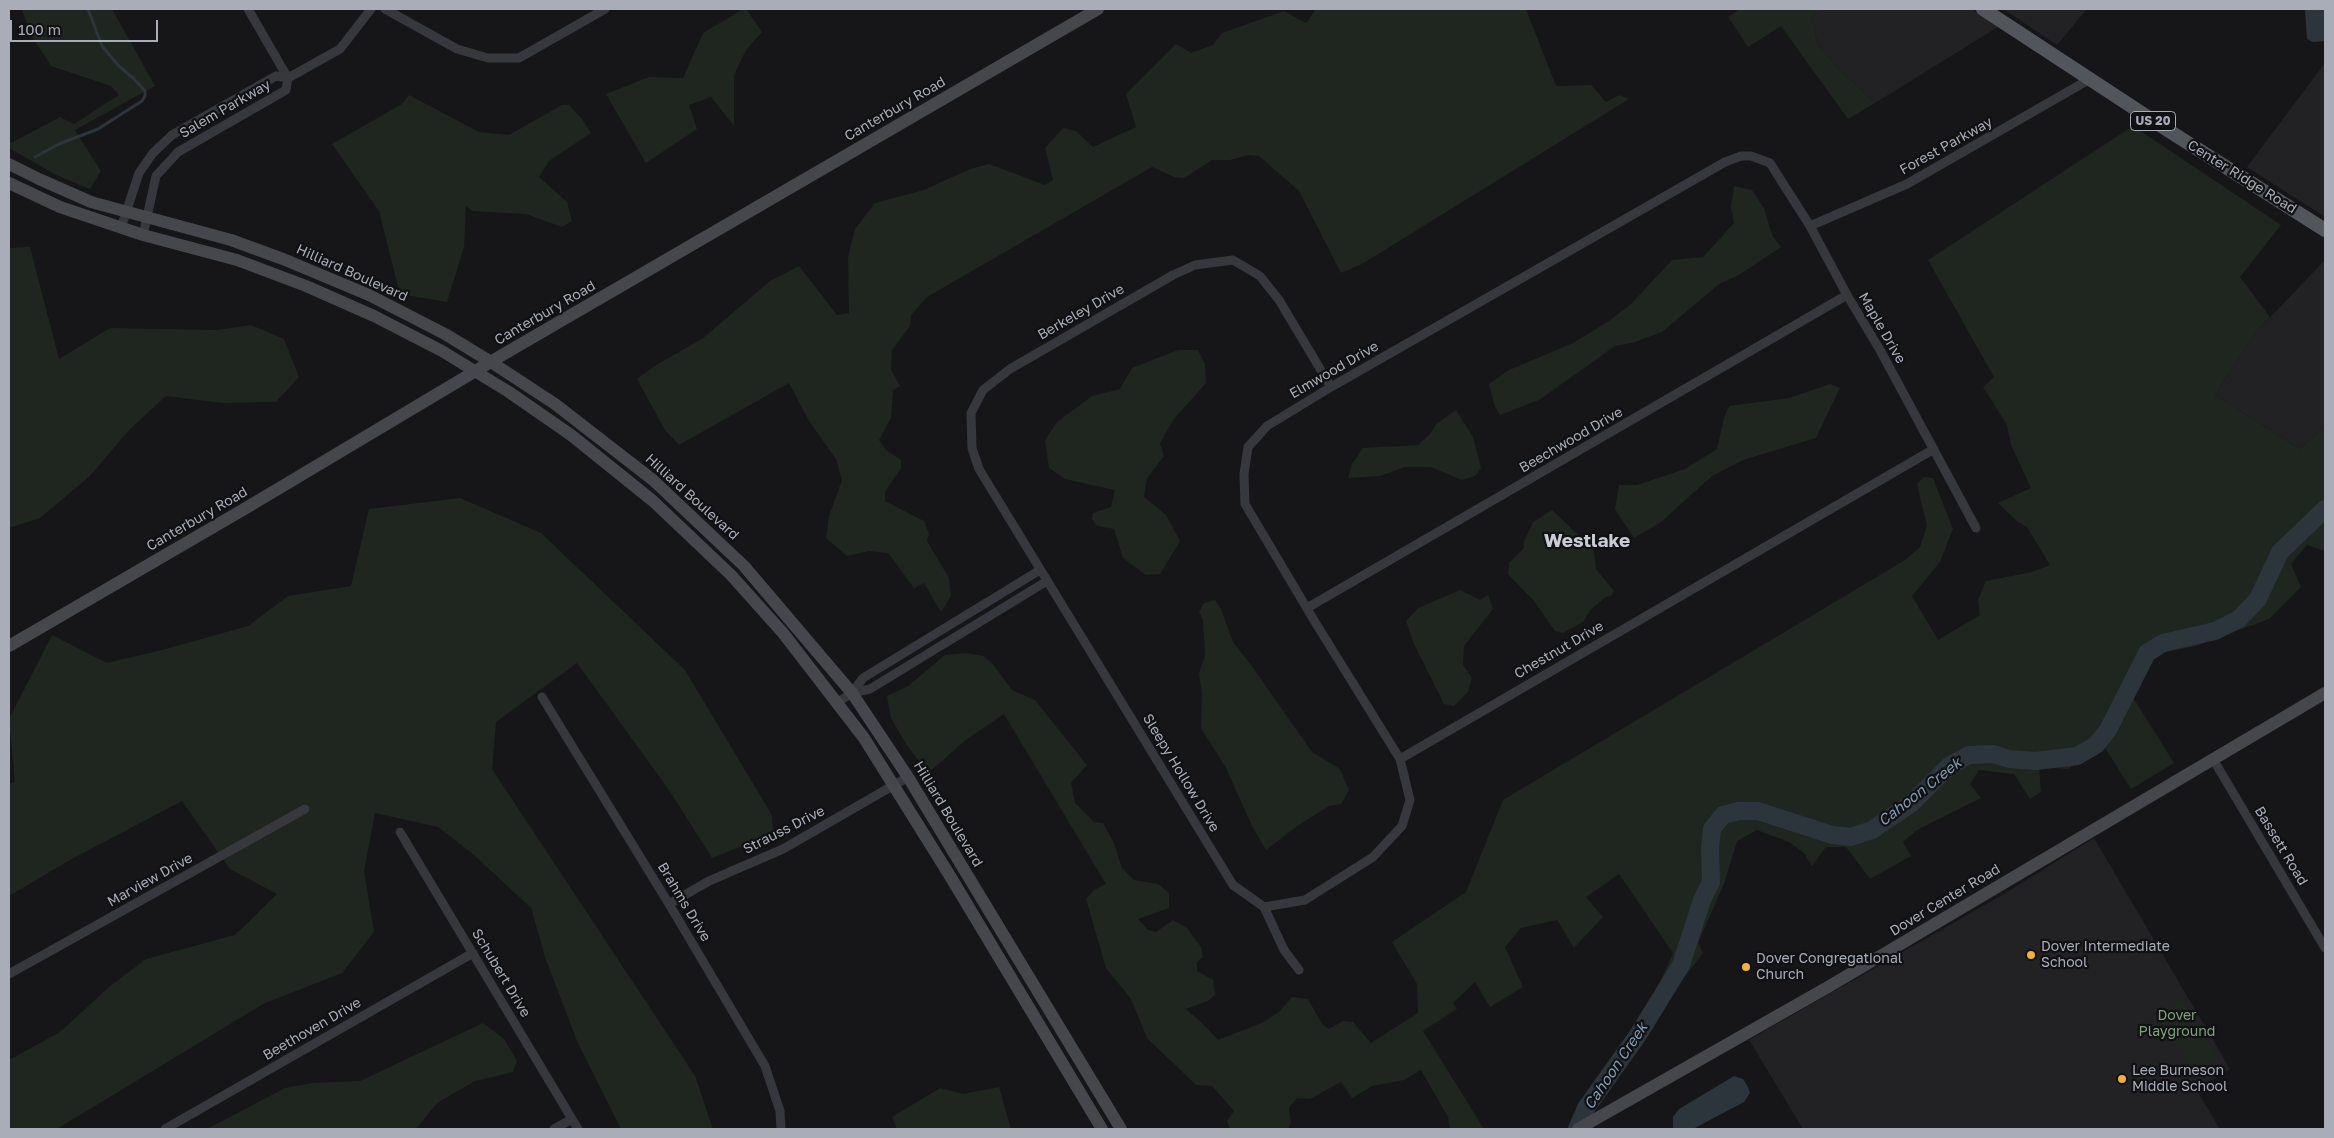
<!DOCTYPE html>
<html>
<head>
<meta charset="utf-8">
<style>
  body { margin:0 }
  #map { position:relative; width:2334px; height:1138px; overflow:hidden; background:#161618; font-family:"Golos Text",sans-serif }
  canvas { display:block }
  .frame { position:absolute; inset:0; border:10px solid #a8adb8; pointer-events:none }
  .scale { position:absolute; left:10px; top:20px; width:148px; height:22px; box-sizing:border-box; border:2px solid #a8adb8; border-top:0; padding-left:6px; font-size:15px; line-height:18px; white-space:nowrap; color:#a8adb8; -webkit-text-stroke:4px #111113; paint-order:stroke }
</style>
</head>
<body>
<div id="map">
<canvas width="2334" height="1138"></canvas>
<div class="frame"></div>
<div class="scale">100 m</div>
</div>
<script>
const context = document.querySelector('canvas').getContext('2d');
context.lineJoin = 'round';
function fill(path, color) { context.fillStyle = color; context.fill(path, 'evenodd'); }
const toPath = rows => new Path2D(rows.map(r => 'M' + r).join(''));
function stroke(path, color, width, dash) { context.strokeStyle = color; context.lineWidth = width; context.lineCap = dash ? 'butt' : 'round'; context.setLineDash(dash || []); context.stroke(path); }
function write(font, color, halo, rows, align = 'center') {
  context.font = font + ' "Golos Text",sans-serif'; context.lineWidth = 4.5; context.setLineDash([]); context.textBaseline = 'middle'; context.strokeStyle = halo; context.fillStyle = color; for (const [text, x, y, turn = 0] of rows) {
    context.save(); context.translate(x, y); context.rotate((+turn || 0) * Math.PI / 180); context.textAlign = isNaN(turn) ? turn : align; if (halo) context.strokeText(text, 0, 0); context.fillText(text, 0, 0); context.restore();
  }
}
const built = toPath([
  [1824,9,1972,9,1998,27,1875,103,1836,66,1817,42,1812,16],
  [2003,9,2087,9,2057,45],
  [2325,63,2325,217,2247,167],
  [2325,260,2325,425,2300,449,2215,395,2256,332],
  [2094,838,2230,1069,2196,1089,2220,1129,1803,1129,1749,1040,2004,894]
]);
const green = toPath([
  [22,9,112,9,155,86,75,130,101,171,90,189,56,175,9,148,9,144,60,117,74,124,119,95,111,86,51,66,30,33],
  [743,9,746,9,762,32,746,50,734,75,734,126,711,97,689,105,697,129,646,163,606,94,649,77,683,78,703,33],
  [1316,9,1526,9,1556,86,1591,85,1606,102,1619,95,1629,99,1362,264,1341,273,1299,191,1259,156,1249,155,1230,160,1212,160,1184,178,1174,177,1152,167,927,297,911,315,910,326,892,350,891,369,900,386,893,390,891,418,879,440,886,450,901,460,901,468,885,492,885,501,924,521,929,534,927,541,949,578,951,596,941,612,924,583,914,588,888,553,869,551,847,556,826,538,829,516,842,480,836,459,809,421,789,383,679,445,665,430,637,379,656,365,702,339,770,281,799,266,837,315,849,313,848,257,855,229,875,203,924,190,970,169,989,164,1045,185,1053,180,1045,148,1063,128,1076,131,1093,147,1136,127,1126,94,1176,44,1191,53,1213,45,1222,33,1284,11,1306,23],
  [1740,9,1824,9,1812,16,1817,42,1836,66,1875,103,1848,119,1781,26,1748,47,1728,17],
  [409,95,479,132,509,135,562,105,569,105,582,119,591,133,549,161,539,177,567,202,572,221,562,227,526,214,472,211,466,206,464,247,447,302,400,294,379,211,332,144,402,104],
  [2133,126,2281,225,2240,277,2270,317,2256,332,2215,395,2300,449,2325,425,2325,551,2307,545,2291,564,2301,587,2269,619,2196,646,2157,654,2131,694,2174,763,2131,789,2104,746,2068,769,2039,767,2041,792,2030,799,2014,774,1979,770,1970,784,1981,798,1917,830,1903,842,1911,856,1870,879,1846,847,1826,847,1812,866,1804,853,1789,842,1757,830,1737,841,1724,884,1698,943,1703,953,1671,995,1661,980,1673,953,1619,874,1586,897,1603,917,1574,948,1557,920,1521,928,1505,947,1523,987,1490,1007,1475,982,1453,1003,1457,1009,1423,1031,1484,1129,1450,1129,1448,1117,1421,1070,1404,1080,1372,1086,1352,1098,1341,1082,1310,1099,1297,1098,1289,1108,1291,1123,1288,1129,1230,1129,1227,1121,1234,1111,1212,1086,1196,1085,1147,1038,1131,999,1106,968,1086,899,1094,890,1106,884,1004,714,967,739,928,773,906,744,891,718,887,696,908,686,945,655,966,653,983,656,992,663,1012,690,1035,700,1087,765,1071,783,1075,803,1094,822,1103,823,1114,843,1122,868,1134,880,1158,884,1169,893,1169,908,1138,919,1148,930,1156,932,1173,920,1187,928,1201,947,1203,957,1197,962,1197,971,1213,980,1215,995,1208,1001,1186,1009,1201,1022,1218,1040,1264,1022,1280,1011,1292,997,1308,999,1322,1024,1329,1029,1343,1021,1353,1022,1371,1043,1418,1013,1417,984,1392,942,1466,892,1503,800,1905,560,1920,547,1927,526,1917,484,1924,477,1933,478,1953,529,1940,562,1912,596,1938,640,1980,615,1978,599,1986,581,2032,572,2050,565,2027,527,2018,522,1998,503,2031,488,2011,445,2007,425,1983,387,1994,377,1928,260],
  [1734,186,1752,190,1764,208,1772,235,1781,247,1739,275,1719,284,1662,332,1635,342,1615,346,1539,400,1500,415,1495,407,1489,384,1509,370,1573,343,1609,321,1631,304,1672,260,1703,257,1734,223,1731,207],
  [30,247,59,359,110,328,217,330,251,325,284,339,299,377,276,402,222,403,166,396,129,430,90,476,40,518,9,528,9,248],
  [1178,350,1198,350,1205,364,1206,383,1174,419,1160,443,1164,456,1147,478,1144,497,1166,515,1180,541,1160,574,1146,575,1123,558,1114,529,1097,526,1092,519,1093,513,1111,507,1115,490,1065,479,1049,468,1045,440,1057,422,1092,396,1120,389,1132,368],
  [1830,384,1840,388,1816,438,1743,460,1712,476,1661,522,1634,538,1615,509,1619,485,1637,485,1685,469,1717,449,1724,418,1729,406,1789,398],
  [1456,410,1473,437,1481,468,1475,476,1462,480,1431,467,1405,467,1380,476,1348,478,1352,464,1363,448,1418,445,1431,433,1436,424],
  [460,498,541,533,685,670,772,815,773,834,712,858,669,790,577,663,496,722,492,769,695,1076,713,1129,621,1129,577,1041,546,960,531,908,473,854,438,827,375,813,364,871,374,932,342,973,263,1004,57,1129,9,1129,9,1060,60,1032,109,987,146,959,235,935,277,894,230,869,182,801,70,860,9,896,9,784,15,782,9,719,52,635,107,663,162,650,248,626,288,596,351,586,369,509],
  [1552,510,1576,533,1593,544,1596,569,1614,591,1611,596,1606,597,1591,609,1583,622,1563,633,1555,631,1534,601,1508,574,1509,563,1524,548,1524,542,1533,522],
  [1460,590,1480,600,1488,595,1493,609,1464,646,1463,665,1472,678,1468,692,1454,706,1444,704,1414,644,1406,621,1418,608],
  [1215,600,1221,609,1233,642,1251,665,1312,752,1340,769,1349,790,1341,804,1329,806,1296,827,1266,850,1252,826,1226,768,1201,728,1202,694,1199,674,1205,655,1203,620,1199,612,1204,603],
  [2182,999,2216,1057,2196,1069,2192,1068,2177,1045,2166,1040,2158,1039,2158,1026,2162,1013],
  [483,1023,504,1039,517,1061,513,1072,475,1081,437,1103,416,1129,207,1129,285,1088,312,1083,360,1081],
  [999,1087,1011,1129,897,1129,892,1117,940,1088,963,1094]
]);
const water = toPath([
  [2305,9,2325,9,2325,41,2313,42,2307,39],
  [1734,1076,1743,1079,1748,1087,1750,1093,1744,1102,1693,1129,1673,1129,1673,1117,1679,1109]
]);
const stream = toPath([
  [35,157,59,144,98,129,142,101,145,96,145,91,133,78,119,66,102,46,88,9]
]);
const river = toPath([
  [1577,1129,1586,1108,1638,1035,1681,965,1702,900,1711,882,1710,848,1712,829,1723,815,1739,811,1758,811,1832,835,1851,837,1872,830,1912,803,1949,766,1969,755,1993,754,2009,759,2036,761,2077,756,2096,745,2108,730,2147,653,2163,643,2215,631,2239,619,2258,599,2280,552,2325,509]
]);
const street = toPath([
  [248,9,288,78],
  [385,9,457,49,488,58,519,58,605,9],
  [288,78,340,49,371,9],
  [1810,226,1907,184,2090,79],
  [121,228,139,173,153,153,172,135,276,76,288,78],
  [143,235,156,176,178,152,286,90,288,78],
  [1307,608,1847,295],
  [852,693,870,689,1047,581],
  [542,697,669,904,765,1066,780,1111,781,1129],
  [838,702,852,693,863,678,1040,570],
  [1400,759,1934,449],
  [2213,759,2325,948],
  [400,832,578,1129],
  [669,904,709,881,783,849,908,777],
  [1264,907,1305,900,1373,857,1402,826,1410,800,1400,759,1315,622,1245,504,1244,474,1248,447,1267,426,1331,387,1725,162,1741,156,1751,156,1770,163,1810,226,1847,295,1880,350,1976,528],
  [1299,970,1284,950,1264,907,1233,885,979,469,972,448,971,413,983,390,1010,369,1173,275,1195,265,1233,260,1260,276,1279,300,1331,387],
  [9,974,305,809],
  [165,1129,473,953],
  [554,1129,572,1119]
]);
const secondary = toPath([
  [9,164,39,179,91,202,231,240,283,259,369,295,445,334,491,362,555,404,653,480,744,566,852,693,908,777,1121,1129],
  [9,183,60,207,143,235,237,260,306,286,374,316,442,351,509,392,571,435,653,501,731,575,783,633,864,738,950,876,1102,1129],
  [9,646,246,508,504,354,1098,9],
  [1578,1129,1828,987,2325,693]
]);
const primary = toPath([
  [1983,9,2166,129,2325,230]
]);
const markers = [
  [2031,955,5,"#f2b134"],
  [1746,967,5,"#f2b134"],
  [2122,1079,5,"#f2b134"]
];
const shields = [
  [2153,121,45]
];
const shieldNames = [
  ["US 20",2153,121]
];
const streetNames = [
  ["Salem Parkway",225,109,-30],
  ["Canterbury Road",895,109,-30],
  ["Forest Parkway",1946,146,-29],
  ["Center Ridge Road",2242,177,32],
  ["Hilliard Boulevard",352,273,24],
  ["Berkeley Drive",1081,312,-30],
  ["Canterbury Road",545,313,-30],
  ["Maple Drive",1882,328,60],
  ["Elmwood Drive",1334,370,-30],
  ["Beechwood Drive",1571,440,-30],
  ["Hilliard Boulevard",692,497,42],
  ["Canterbury Road",197,519,-30],
  ["Chestnut Drive",1559,650,-30],
  ["Sleepy Hollow Drive",1181,773,59],
  ["Hilliard Boulevard",948,814,59],
  ["Strauss Drive",784,830,-27],
  ["Bassett Road",2281,846,59],
  ["Marview Drive",150,880,-29],
  ["Dover Center Road",1945,900,-31],
  ["Brahms Drive",684,902,59],
  ["Schubert Drive",501,973,59],
  ["Beethoven Drive",312,1029,-30]
];
const poiNames = [
  ["Dover Intermediate",2041,947],
  ["School",2041,963],
  ["Dover Congregational",1756,959],
  ["Church",1756,975],
  ["Lee Burneson",2132,1071],
  ["Middle School",2132,1087]
];
const parkNames = [
  ["Dover",2177,1016],
  ["Playground",2177,1032]
];
const waterNames = [
  ["Cahoon Creek",1920,792,-38],
  ["Cahoon Creek",1616,1066,-56]
];
const districtNames = [
  ["Westlake",1587,541]
];
fill(built, '#222225');
fill(green, '#1e261f');
fill(water, '#2c353c');
stroke(stream, '#2c353c', 3);
stroke(river, '#2c353c', 18);
stroke(street, '#37383d', 9);
stroke(secondary, '#45474d', 12);
stroke(primary, '#53555c', 14);
for (const [x, y, r, color] of markers) { const dot = new Path2D(); dot.arc(x, y, r, 0, 2 * Math.PI); context.fillStyle = color; context.fill(dot); stroke(dot, '#111113', 2); }
for (const [x, y, w] of shields) { const box = new Path2D(); box.roundRect(x - w / 2, y - 9.5, w, 19, 4); context.fillStyle = '#111113'; context.fill(box); stroke(box, '#a8adb8', 1); }
write('bold 12px', '#a8adb8', null, shieldNames);
write('14px', '#a8adb8', '#111113', streetNames);
write('14px', '#a8adb8', '#111113', poiNames, 'left');
write('14px', '#7fa381', '#111113', parkNames);
write('italic 15px', '#7f9bb3', '#111113', waterNames);
write('bold 19px', '#c9ccd4', '#111113', districtNames);
</script>
</body>
</html>
